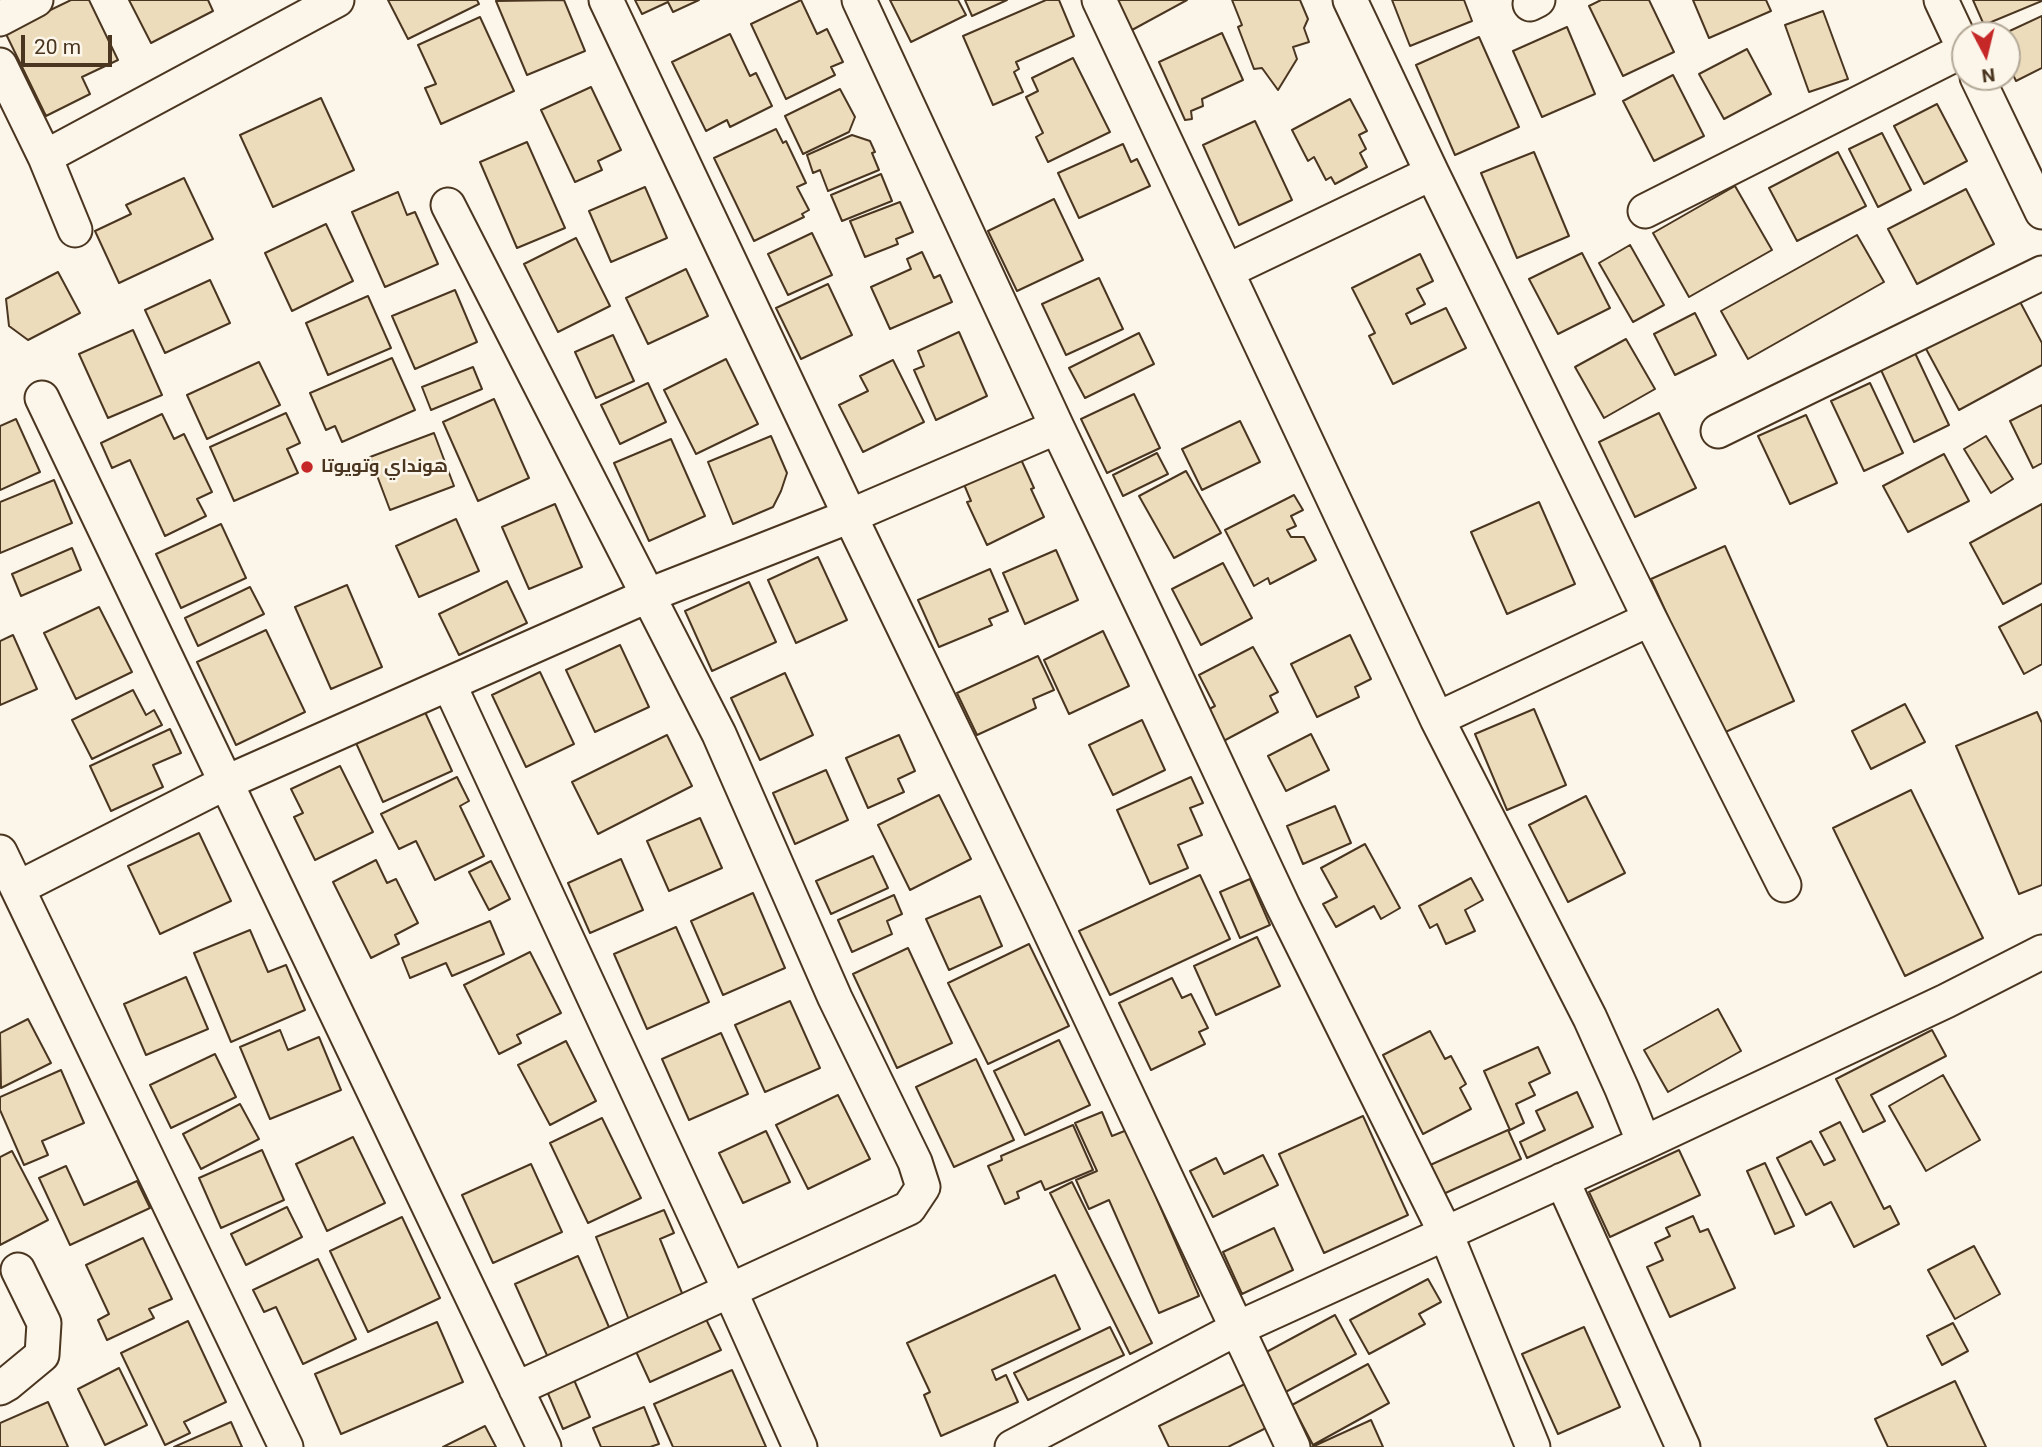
<!DOCTYPE html>
<html>
<head>
<meta charset="utf-8">
<style>
  body { margin:0 }
  #map { position:relative; width:2042px; height:1447px; overflow:hidden; background:#fbf6e9; font-family:Roboto,sans-serif }
  canvas { display:block }
  .north { position:absolute; left:1951px; top:21px; width:70px; height:70px; box-sizing:border-box; background:#fbf6e9; border:2px solid #b4a999; border-radius:50%; rotate:173deg; font-size:19px; font-weight:700; line-height:28px; text-align:center; color:#4a3520 }
  .north::after { content:''; display:block; margin:auto; width:24px; height:32px; background:#c62828; clip-path:polygon(50% 0,100% 100%,50% 72%,0 100%) }
  .scale { position:absolute; left:21px; top:35px; width:91px; height:32px; box-sizing:border-box; border:4px solid #4a3520; border-top:0; padding-left:9px; font-size:21px; line-height:24px; white-space:nowrap; color:#4a3520; -webkit-text-stroke:5px #fbf6e9; paint-order:stroke }
</style>
</head>
<body>
<div id="map">
<canvas width="2042" height="1447"></canvas>
<div class="north">N</div>
<div class="scale">20 m</div>
</div>
<script>
const context = document.querySelector('canvas').getContext('2d');
context.lineJoin = 'round';
function fill(path, color) { context.fillStyle = color; context.fill(path, 'evenodd'); }
const toPath = rows => new Path2D(rows.map(r => 'M' + r).join(''));
function stroke(path, color, width, dash) { context.strokeStyle = color; context.lineWidth = width; context.lineCap = dash ? 'butt' : 'round'; context.setLineDash(dash || []); context.stroke(path); }
function write(font, color, halo, rows, align = 'center') {
  context.font = font + ' Roboto,Cairo,sans-serif'; context.lineWidth = 5; context.setLineDash([]); context.textBaseline = 'middle'; context.strokeStyle = halo; context.fillStyle = color; for (const [text, x, y, turn = 0] of rows) {
    context.save(); context.translate(x, y); context.rotate((+turn || 0) * Math.PI / 180); context.textAlign = isNaN(turn) ? turn : align; if (halo) context.strokeText(text, 0, 0); context.fillText(text, 0, 0); context.restore();
  }
}
const building = toPath([
  [71,0,89,0,118,60,82,77,90,94,46,116,5,32,71,0],
  [129,0,208,0,213,11,151,43,129,0],
  [388,0,477,0,479,4,408,39,388,0],
  [564,0,585,51,527,75,496,1,564,0],
  [635,0,699,0,673,12,668,2,642,14,635,0],
  [801,0,817,34,827,29,843,62,831,67,835,75,786,99,751,24,801,0],
  [890,0,958,0,966,15,911,42,890,0],
  [965,0,1007,0,972,16,965,0],
  [1046,0,1059,0,1074,36,1016,62,1019,69,1014,72,1023,92,993,105,963,36,1046,0],
  [1116,0,1187,0,1132,30,1116,0],
  [1232,0,1300,0,1308,19,1304,28,1309,42,1293,47,1297,59,1278,90,1262,68,1254,69,1238,27,1242,25,1232,0],
  [1392,0,1464,0,1472,21,1410,46,1392,0],
  [1601,0,1649,0,1674,52,1623,76,1589,6,1601,0],
  [1693,0,1766,0,1771,11,1709,38,1693,0],
  [1973,0,2042,0,2042,1,1984,25,1973,0],
  [1823,11,1848,79,1809,92,1785,25,1823,11],
  [2042,16,2042,68,2016,81,2007,62,2007,35,2001,35,2042,16],
  [480,17,514,91,441,124,425,88,436,84,418,45,480,17],
  [1567,27,1595,94,1542,117,1513,51,1567,27],
  [1222,33,1243,80,1202,99,1203,106,1191,111,1192,119,1185,120,1159,62,1222,33],
  [730,34,750,76,756,73,772,106,730,127,727,120,706,131,672,62,730,34],
  [1479,37,1519,127,1455,155,1416,65,1479,37],
  [1747,49,1771,94,1724,119,1699,74,1747,49],
  [1073,58,1110,132,1048,162,1036,137,1043,133,1026,97,1038,91,1032,78,1073,58],
  [1673,75,1704,136,1654,161,1623,101,1673,75],
  [591,87,621,150,598,161,602,170,575,182,541,110,591,87],
  [840,89,855,117,849,132,803,154,785,116,840,89],
  [321,98,354,170,273,207,240,135,321,98],
  [1350,99,1367,131,1359,135,1366,149,1360,153,1367,167,1335,184,1331,177,1326,180,1314,157,1308,161,1292,130,1350,99],
  [1937,104,1967,161,1924,184,1894,126,1937,104],
  [1255,121,1292,200,1239,225,1203,145,1255,121],
  [776,129,783,143,786,141,806,183,797,187,809,210,802,214,804,217,754,241,714,158,776,129],
  [1882,133,1911,190,1878,207,1849,149,1882,133],
  [852,135,870,141,875,152,872,153,879,170,828,191,820,170,813,173,807,155,852,135],
  [527,142,565,228,517,248,480,162,527,142],
  [1123,144,1131,162,1137,159,1150,186,1079,218,1058,173,1123,144],
  [1534,152,1569,236,1517,258,1481,173,1534,152],
  [1838,152,1866,206,1797,241,1769,188,1838,152],
  [881,174,892,201,842,221,831,195,881,174],
  [184,178,213,239,119,283,95,231,131,214,126,205,184,178],
  [1735,186,1772,250,1689,297,1653,233,1735,186],
  [645,187,667,238,611,262,589,211,645,187],
  [1966,189,1994,244,1917,284,1888,229,1966,189],
  [398,192,407,215,415,212,438,264,385,287,352,212,398,192],
  [1054,199,1083,260,1017,291,988,231,1054,199],
  [900,202,913,232,896,239,898,244,865,257,850,221,900,202],
  [326,224,353,281,292,311,265,253,326,224],
  [812,233,832,275,788,295,768,254,812,233],
  [1857,235,1884,282,1748,359,1721,311,1857,235],
  [576,238,610,306,558,332,524,264,576,238],
  [1630,245,1664,305,1633,322,1599,263,1630,245],
  [922,252,934,278,940,275,952,302,890,329,871,287,911,269,907,259,922,252],
  [1582,253,1610,308,1558,334,1529,279,1582,253],
  [1420,254,1433,281,1417,289,1425,304,1406,314,1411,324,1446,308,1466,348,1393,384,1369,336,1375,333,1352,288,1420,254],
  [686,269,708,316,648,344,626,298,686,269],
  [58,272,80,313,28,340,9,326,6,299,58,272],
  [1099,278,1123,329,1066,355,1042,304,1099,278],
  [210,280,230,323,165,353,145,310,210,280],
  [828,284,852,335,801,359,776,308,828,284],
  [455,290,477,342,415,369,392,316,455,290],
  [368,296,391,348,328,375,306,323,368,296],
  [2018,298,2042,343,2042,365,1959,410,1925,347,2018,298],
  [1695,313,1716,355,1675,375,1654,334,1695,313],
  [133,330,162,395,108,418,79,354,133,330],
  [959,332,987,396,936,420,914,370,924,366,918,351,959,332],
  [1139,333,1154,364,1085,398,1069,368,1139,333],
  [613,335,634,381,596,398,575,352,613,335],
  [1626,339,1655,389,1604,418,1575,367,1626,339],
  [1915,353,1949,425,1914,442,1881,370,1915,353],
  [392,358,415,410,342,442,335,426,326,430,310,393,392,358],
  [726,359,758,424,696,454,664,390,726,359],
  [893,360,924,422,863,452,839,405,868,391,860,376,893,360],
  [259,362,280,405,207,439,187,395,259,362],
  [473,367,482,389,431,410,422,387,473,367],
  [648,383,666,422,620,444,601,405,648,383],
  [1870,383,1903,453,1864,471,1831,401,1870,383],
  [1134,394,1160,448,1107,473,1081,419,1134,394],
  [494,399,529,478,478,501,443,422,494,399],
  [2042,405,2042,463,2033,468,2010,421,2042,405],
  [286,413,300,443,287,449,298,473,234,501,210,447,286,413],
  [1659,413,1696,488,1635,517,1599,442,1659,413],
  [162,414,174,439,184,434,212,492,197,499,206,516,165,536,130,460,112,468,101,443,162,414],
  [1806,415,1837,483,1790,504,1758,436,1806,415],
  [16,419,40,472,0,490,0,426,16,419],
  [1240,421,1260,462,1202,490,1182,449,1240,421],
  [434,433,454,486,390,510,370,457,434,433],
  [771,436,787,473,781,491,773,507,733,524,708,462,771,436],
  [1986,436,2013,479,1991,493,1964,449,1986,436],
  [671,439,705,516,649,541,614,463,671,439],
  [1157,453,1168,474,1123,496,1113,475,1157,453],
  [1944,454,1969,501,1908,532,1883,486,1944,454],
  [1019,455,1034,488,1031,489,1044,517,987,545,967,502,971,501,963,482,1019,455],
  [1186,471,1221,533,1174,558,1139,496,1186,471],
  [54,480,72,523,0,553,0,502,54,480],
  [1294,495,1303,510,1291,516,1296,526,1287,530,1291,537,1304,537,1316,560,1270,584,1268,578,1254,586,1225,530,1294,495],
  [1539,502,1575,584,1507,614,1471,532,1539,502],
  [555,504,582,567,529,589,502,527,555,504],
  [2042,504,2042,583,2003,604,1970,543,2042,504],
  [456,519,479,571,419,597,396,546,456,519],
  [221,524,246,578,181,608,156,554,221,524],
  [1725,546,1794,701,1721,734,1651,579,1725,546],
  [72,548,81,570,21,596,12,574,72,548],
  [1056,550,1078,600,1025,624,1003,573,1056,550],
  [818,557,847,620,796,643,768,580,818,557],
  [1223,563,1252,618,1201,645,1172,589,1223,563],
  [990,569,1008,611,989,619,992,625,939,647,918,600,990,569],
  [507,581,527,623,459,655,439,614,507,581],
  [749,582,776,642,712,671,685,611,749,582],
  [347,585,382,667,331,689,295,607,347,585],
  [250,587,264,614,198,646,185,618,250,587],
  [2042,604,2042,664,2024,674,1999,627,2042,604],
  [99,607,132,672,76,699,44,633,99,607],
  [266,630,305,712,236,745,197,662,266,630],
  [1103,631,1129,686,1069,714,1044,660,1103,631],
  [13,635,37,689,0,705,0,641,13,635],
  [1350,635,1371,679,1355,687,1359,697,1317,717,1291,664,1350,635],
  [620,645,649,707,595,732,566,670,620,645],
  [1253,647,1278,692,1270,696,1278,712,1216,745,1200,714,1215,706,1199,675,1253,647],
  [1038,656,1054,690,1033,699,1036,708,977,735,957,693,1038,656],
  [540,672,574,744,526,767,492,695,540,672],
  [785,673,813,735,760,760,731,698,785,673],
  [133,690,146,715,154,710,162,725,92,759,72,720,133,690],
  [1905,704,1925,742,1871,769,1852,731,1905,704],
  [1534,709,1566,785,1507,810,1475,734,1534,709],
  [425,712,452,771,383,802,356,743,425,712],
  [2037,712,2042,723,2042,885,2019,894,1956,746,2037,712],
  [1142,720,1165,770,1113,795,1089,745,1142,720],
  [170,729,181,753,153,765,163,787,111,811,90,766,170,729],
  [1311,734,1329,770,1286,791,1268,756,1311,734],
  [667,735,692,786,598,834,572,782,667,735],
  [899,735,915,771,898,779,904,792,868,808,846,758,899,735],
  [340,766,373,832,315,860,294,817,303,813,291,789,340,766],
  [826,770,848,820,795,844,773,793,826,770],
  [457,777,469,801,460,806,484,856,435,880,416,841,399,849,381,814,457,777],
  [1191,777,1203,803,1190,808,1202,835,1178,845,1188,868,1150,884,1117,810,1191,777],
  [1911,790,1983,938,1905,976,1833,828,1911,790],
  [939,795,971,859,910,890,878,825,939,795],
  [1586,796,1625,873,1568,902,1529,825,1586,796],
  [1335,806,1351,843,1303,864,1287,826,1335,806],
  [700,818,722,868,669,891,647,841,700,818],
  [199,833,231,901,160,934,128,866,199,833],
  [1365,844,1400,908,1381,919,1374,906,1336,927,1323,904,1337,897,1321,868,1365,844],
  [873,856,888,888,831,914,816,881,873,856],
  [621,859,643,910,590,933,568,883,621,859],
  [376,860,387,883,396,879,418,923,395,935,399,944,371,958,333,882,376,860],
  [491,861,510,899,489,910,469,872,491,861],
  [1200,875,1230,939,1110,995,1079,931,1200,875],
  [1471,878,1483,900,1465,910,1475,931,1446,944,1437,924,1430,928,1419,906,1471,878],
  [1250,879,1270,925,1240,938,1220,892,1250,879],
  [753,893,785,968,723,995,691,921,753,893],
  [894,895,902,914,887,921,892,934,852,952,838,920,894,895],
  [980,896,1002,946,949,970,926,919,980,896],
  [490,921,504,954,452,976,446,963,410,978,402,958,490,921],
  [676,927,709,1002,647,1029,614,954,676,927],
  [250,930,268,972,286,965,305,1010,231,1042,194,953,250,930],
  [1257,937,1280,986,1216,1015,1194,966,1257,937],
  [1029,944,1069,1026,988,1064,948,983,1029,944],
  [908,948,952,1043,897,1068,853,974,908,948],
  [530,952,561,1013,517,1035,521,1043,499,1054,464,985,530,952],
  [186,977,208,1029,146,1055,124,1004,186,977],
  [1172,978,1182,998,1191,994,1208,1028,1199,1032,1205,1044,1151,1070,1119,1003,1172,978],
  [790,1001,820,1068,765,1092,735,1025,790,1001],
  [1718,1009,1741,1051,1668,1092,1644,1050,1718,1009],
  [28,1019,51,1063,1,1088,0,1033,28,1019],
  [280,1030,288,1050,319,1037,341,1090,270,1119,240,1047,280,1030],
  [1932,1030,1946,1056,1871,1095,1885,1121,1863,1132,1836,1079,1932,1030],
  [1430,1031,1445,1059,1451,1056,1466,1084,1460,1088,1471,1109,1423,1134,1383,1055,1430,1031],
  [721,1033,748,1094,689,1120,662,1059,721,1033],
  [1059,1040,1090,1105,1025,1135,994,1071,1059,1040],
  [566,1041,596,1101,550,1125,518,1065,566,1041],
  [1538,1047,1550,1073,1529,1083,1535,1095,1516,1104,1524,1123,1510,1130,1484,1071,1538,1047],
  [215,1054,236,1097,171,1128,150,1085,215,1054],
  [976,1059,1014,1140,954,1167,916,1087,976,1059],
  [61,1070,84,1123,42,1141,48,1155,24,1165,0,1110,0,1097,61,1070],
  [1943,1075,1980,1140,1926,1171,1889,1106,1943,1075],
  [1577,1092,1593,1127,1527,1158,1520,1142,1545,1130,1536,1111,1577,1092],
  [838,1095,870,1159,808,1189,776,1125,838,1095],
  [240,1104,259,1139,201,1169,183,1134,240,1104],
  [1102,1112,1112,1136,1127,1130,1199,1296,1159,1313,1109,1200,1089,1209,1076,1180,1097,1171,1075,1123,1102,1112],
  [1363,1116,1408,1215,1324,1253,1279,1154,1363,1116],
  [602,1118,641,1198,588,1223,550,1143,602,1118],
  [1840,1122,1884,1209,1890,1206,1899,1224,1854,1247,1831,1202,1806,1215,1777,1158,1811,1141,1824,1165,1835,1160,1820,1132,1840,1122],
  [1073,1125,1093,1170,1045,1190,1041,1181,1017,1192,1019,1198,1005,1204,988,1166,1002,1160,1001,1156,1073,1125],
  [1508,1130,1521,1159,1441,1195,1428,1166,1508,1130],
  [766,1131,790,1182,743,1203,719,1153,766,1131],
  [353,1137,385,1203,327,1231,296,1164,353,1137],
  [262,1150,284,1200,221,1228,199,1178,262,1150],
  [1679,1150,1700,1195,1610,1237,1589,1192,1679,1150],
  [12,1151,48,1220,0,1245,0,1157,12,1151],
  [1263,1155,1278,1185,1213,1217,1190,1171,1216,1158,1224,1174,1263,1155],
  [1765,1163,1794,1226,1775,1234,1747,1171,1765,1163],
  [531,1164,562,1232,493,1263,462,1195,531,1164],
  [66,1166,84,1205,137,1181,150,1208,70,1245,39,1178,66,1166],
  [1072,1182,1152,1343,1130,1354,1050,1193,1072,1182],
  [287,1207,302,1237,246,1265,231,1234,287,1207],
  [664,1210,674,1233,660,1239,684,1298,629,1320,596,1237,664,1210],
  [1693,1216,1700,1232,1708,1229,1735,1288,1670,1317,1647,1267,1663,1260,1655,1243,1670,1236,1666,1228,1693,1216],
  [402,1217,440,1298,368,1332,330,1251,402,1217],
  [1274,1228,1293,1270,1242,1294,1223,1252,1274,1228],
  [143,1238,172,1299,149,1309,154,1318,107,1340,98,1320,109,1314,86,1265,143,1238],
  [1974,1246,2000,1294,1955,1319,1928,1270,1974,1246],
  [578,1256,612,1334,550,1362,515,1284,578,1256],
  [318,1259,356,1339,303,1364,276,1307,264,1312,253,1290,318,1259],
  [1055,1275,1080,1329,992,1370,996,1380,1006,1375,1018,1402,941,1436,924,1395,930,1392,907,1343,1055,1275],
  [1428,1279,1441,1302,1419,1314,1425,1324,1369,1354,1350,1320,1428,1279],
  [703,1313,721,1350,650,1382,633,1345,703,1313],
  [1335,1315,1356,1354,1280,1395,1259,1356,1335,1315],
  [188,1321,226,1402,184,1422,190,1433,165,1445,121,1353,188,1321],
  [437,1322,463,1382,341,1434,315,1374,437,1322],
  [1953,1323,1968,1351,1942,1365,1927,1336,1953,1323],
  [1110,1327,1124,1355,1028,1400,1014,1373,1110,1327],
  [1584,1327,1620,1407,1558,1434,1522,1354,1584,1327],
  [1368,1364,1389,1403,1313,1445,1292,1405,1368,1364],
  [119,1368,147,1425,105,1445,78,1389,119,1368],
  [732,1370,766,1447,673,1447,654,1404,732,1370],
  [571,1373,590,1417,563,1429,544,1384,571,1373],
  [1955,1381,1986,1447,1888,1447,1875,1419,1955,1381],
  [1247,1383,1268,1427,1228,1447,1169,1447,1159,1426,1247,1383],
  [48,1402,68,1447,0,1447,0,1423,48,1402],
  [644,1407,659,1444,650,1447,601,1447,593,1428,644,1407],
  [1371,1420,1383,1447,1312,1447,1371,1420],
  [231,1422,242,1447,174,1447,231,1422],
  [485,1426,496,1447,443,1447,485,1426]
]);
const minor = toPath([
  [606,0,850,516,1038,906,1293,1447],
  [859,0,1057,427,1160,643,1283,906,1446,1234,1533,1447],
  [1099,0,1437,719,1590,1018,1622,1089,1644,1143],
  [1350,0,1432,173,1650,619,1784,885],
  [1941,0,1965,51],
  [1530,4,1538,0],
  [0,19,36,0],
  [0,65,45,157,75,230],
  [1977,77,2042,212],
  [45,157,337,0],
  [448,205,719,734,835,998,915,1162,923,1187,909,1208,516,1389],
  [1645,211,1964,50],
  [1227,271,1432,173],
  [42,398,544,1447],
  [1718,431,2042,273],
  [449,684,730,1291,800,1447],
  [1437,719,1650,619],
  [0,852,286,1447],
  [18,888,227,782,649,595,850,516,1057,427],
  [1562,1180,1683,1447],
  [0,1388,7,1384,42,1355,44,1323,18,1270],
  [1012,1447,1238,1328,1644,1143,1946,1001,2042,952]
]);
const markers = [
  [307,467,7,"#c62828"]
];
const poiNames = [
  ["هونداي وتويوتا",321,467]
];
fill(building, '#ecdcbc');
stroke(building, '#4a3520', 2);
stroke(minor, '#4a3520', 37);
stroke(minor, '#fbf6e9', 33);
for (const [x, y, r, color] of markers) { const dot = new Path2D(); dot.arc(x, y, r, 0, 2 * Math.PI); context.fillStyle = color; context.fill(dot); stroke(dot, '#fbf6e9', 2.5); }
write('bold 18px', '#4a3520', '#fbf6e9', poiNames, 'left');
</script>
</body>
</html>
